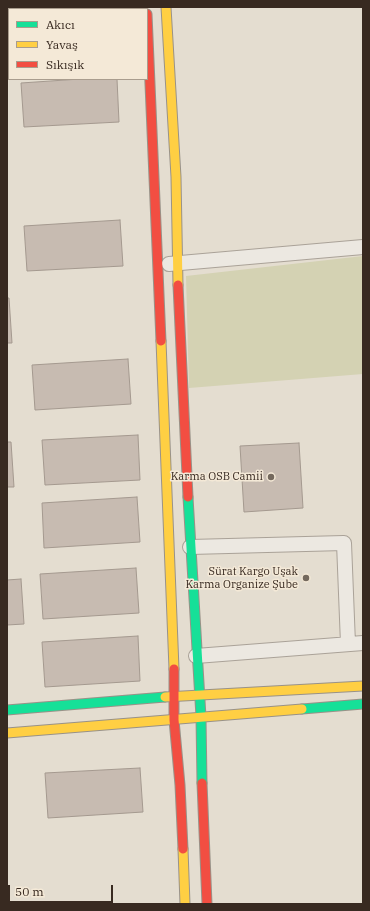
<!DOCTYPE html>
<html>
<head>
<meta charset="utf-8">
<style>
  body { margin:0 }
  #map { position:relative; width:370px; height:911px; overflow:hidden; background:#e4ddd0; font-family:"IBM Plex Serif",serif }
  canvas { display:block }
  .frame { position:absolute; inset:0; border:8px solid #382a21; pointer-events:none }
  .legend { position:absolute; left:8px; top:8px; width:140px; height:72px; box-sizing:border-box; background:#f4e9d7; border:1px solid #a99d8e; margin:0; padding:5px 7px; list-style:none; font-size:12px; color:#382a21 }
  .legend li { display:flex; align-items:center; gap:8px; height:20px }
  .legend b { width:20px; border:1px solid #a99d8e }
  .scale { position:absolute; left:8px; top:885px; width:105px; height:18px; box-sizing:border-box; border:2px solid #382a21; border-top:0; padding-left:5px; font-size:12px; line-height:14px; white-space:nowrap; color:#382a21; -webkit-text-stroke:3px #f4e9d7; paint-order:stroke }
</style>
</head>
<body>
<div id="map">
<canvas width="370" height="911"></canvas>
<div class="frame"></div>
<ul class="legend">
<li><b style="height:5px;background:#16e098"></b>Akıcı</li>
<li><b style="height:5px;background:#ffcf43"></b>Yavaş</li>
<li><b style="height:5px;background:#f24e42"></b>Sıkışık</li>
</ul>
<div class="scale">50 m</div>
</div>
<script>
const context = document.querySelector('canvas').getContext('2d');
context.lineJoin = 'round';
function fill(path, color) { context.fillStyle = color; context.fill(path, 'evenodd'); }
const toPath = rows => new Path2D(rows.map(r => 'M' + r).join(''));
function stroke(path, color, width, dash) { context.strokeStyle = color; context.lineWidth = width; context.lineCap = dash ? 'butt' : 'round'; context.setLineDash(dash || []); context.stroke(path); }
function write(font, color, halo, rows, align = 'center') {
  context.font = font + ' "IBM Plex Serif",serif'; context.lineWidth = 3; context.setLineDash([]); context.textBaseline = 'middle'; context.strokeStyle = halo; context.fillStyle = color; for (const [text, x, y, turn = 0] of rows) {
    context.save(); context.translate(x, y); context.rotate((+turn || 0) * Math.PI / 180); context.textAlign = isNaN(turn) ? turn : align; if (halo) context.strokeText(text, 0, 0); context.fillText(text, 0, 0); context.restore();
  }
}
const green = toPath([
  [363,256,363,374,189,388,186,276]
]);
const building = toPath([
  [80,79,117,79,119,122,24,127,21,83,80,79],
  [120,220,123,266,27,271,24,226,120,220],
  [7,298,9,298,12,343,7,343,7,298],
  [128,359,131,404,35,410,32,365,128,359],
  [138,435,140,480,45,485,42,440,138,435],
  [7,442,11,442,14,487,7,487,7,442],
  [299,443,303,508,244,512,240,446,299,443],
  [137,497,140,542,44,548,42,503,137,497],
  [136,568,139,613,43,619,40,574,136,568],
  [21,579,24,624,7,625,7,580,21,579],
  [138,636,140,681,45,687,42,642,138,636],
  [140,768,143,812,48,818,45,773,140,768]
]);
const street = toPath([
  [169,264,363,247],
  [190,547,344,543,348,644],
  [196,656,363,643]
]);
const fast = toPath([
  [188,497,201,717,202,783],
  [302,709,363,704],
  [7,710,165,697]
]);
const slow = toPath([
  [166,7,176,177,178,285],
  [161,341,174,669],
  [165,697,363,686],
  [7,733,302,709],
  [183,849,185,904]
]);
const jam = toPath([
  [147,14,161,341],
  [178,285,188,497],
  [174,669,174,720,180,785,183,849],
  [202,783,207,904]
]);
const markers = [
  [271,477,4,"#74695e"],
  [306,578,4,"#74695e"]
];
const poiNames = [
  ["Karma OSB Camii",263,477],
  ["Sürat Kargo Uşak",298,572],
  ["Karma Organize Şube",298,585]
];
fill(green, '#d4d2b3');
fill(building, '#c7bbb1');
stroke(building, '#a4998f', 1);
stroke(street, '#aaa298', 16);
stroke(fast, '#999288', 11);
stroke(slow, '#999288', 11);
stroke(jam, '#999288', 11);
stroke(street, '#ece8e1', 14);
stroke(fast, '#16e098', 9);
stroke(slow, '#ffcf43', 9);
stroke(jam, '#f24e42', 9);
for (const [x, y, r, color] of markers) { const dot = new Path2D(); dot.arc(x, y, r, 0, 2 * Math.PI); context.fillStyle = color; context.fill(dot); stroke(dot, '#f4e9d7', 1.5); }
write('11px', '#382a21', '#f4e9d7', poiNames, 'right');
</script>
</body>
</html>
